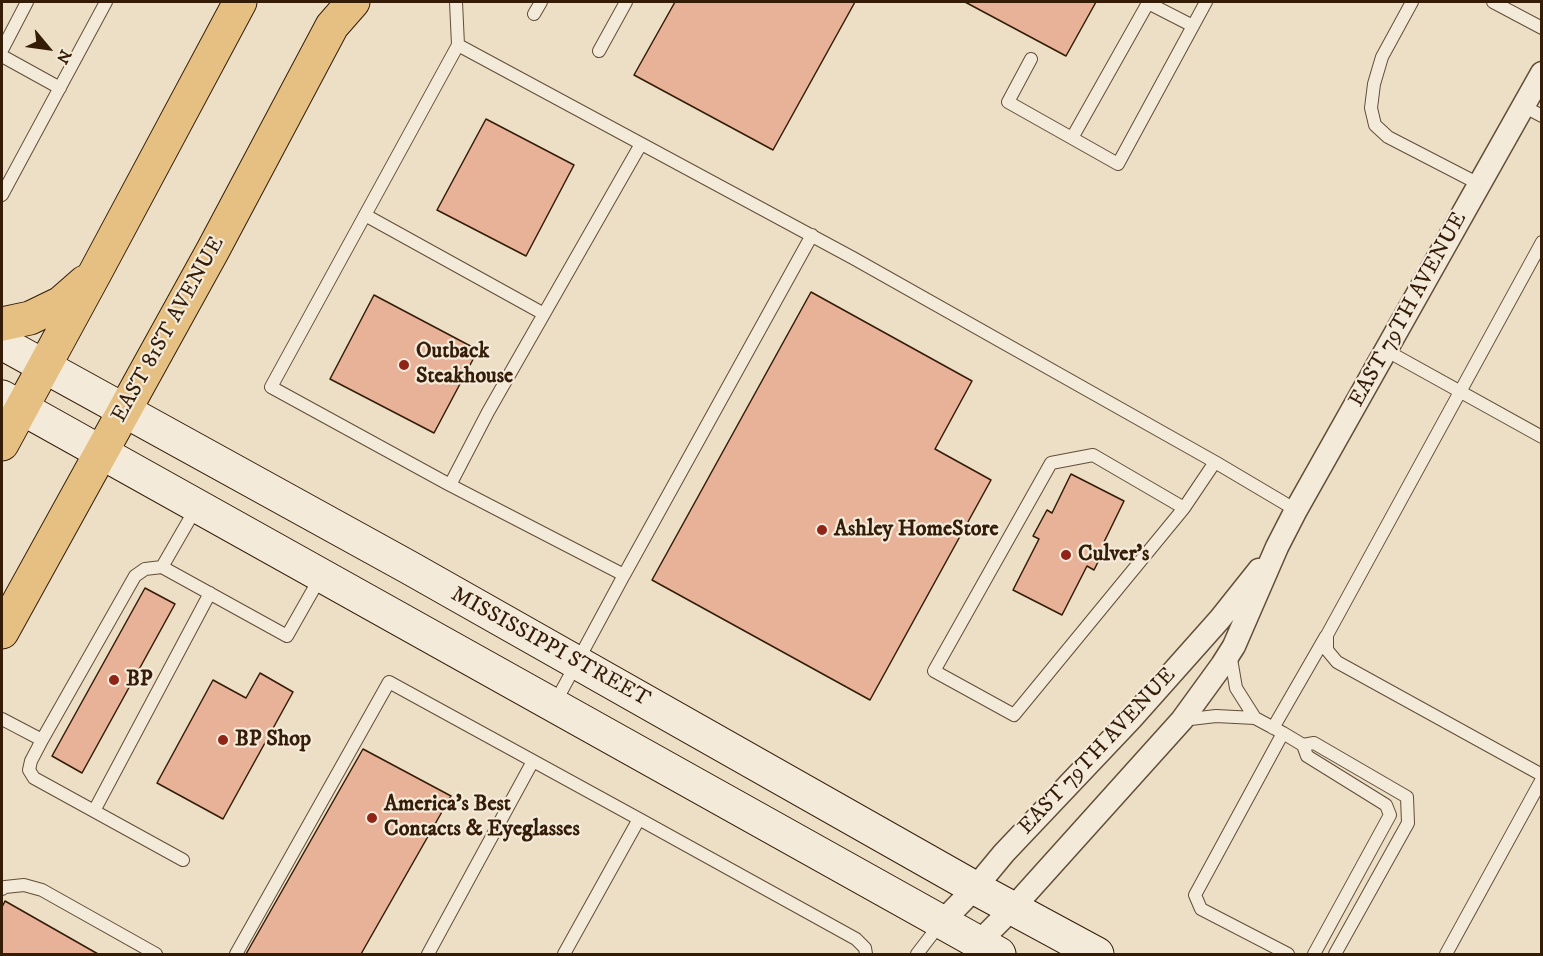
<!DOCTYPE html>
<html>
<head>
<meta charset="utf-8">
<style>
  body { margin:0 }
  #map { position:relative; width:1543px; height:956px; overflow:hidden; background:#ecdfc6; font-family:"IM FELL DW Pica",serif }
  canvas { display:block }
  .frame { position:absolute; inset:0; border:3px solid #341c07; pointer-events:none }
  .north { position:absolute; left:18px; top:18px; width:60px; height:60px; -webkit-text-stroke:4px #f3eada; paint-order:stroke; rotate:119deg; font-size:16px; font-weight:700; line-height:24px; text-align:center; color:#341c07 }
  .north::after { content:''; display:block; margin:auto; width:21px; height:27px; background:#341c07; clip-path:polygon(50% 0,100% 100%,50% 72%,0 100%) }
</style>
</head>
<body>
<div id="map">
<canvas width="1543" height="956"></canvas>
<div class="frame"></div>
<div class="north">N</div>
</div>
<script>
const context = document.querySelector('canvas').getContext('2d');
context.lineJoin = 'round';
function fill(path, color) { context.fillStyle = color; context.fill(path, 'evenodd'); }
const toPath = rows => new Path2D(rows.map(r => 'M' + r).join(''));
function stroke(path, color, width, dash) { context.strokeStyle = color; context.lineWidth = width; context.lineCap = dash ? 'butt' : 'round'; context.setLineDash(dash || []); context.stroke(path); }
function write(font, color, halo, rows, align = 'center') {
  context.font = font + ' "IM FELL DW Pica",serif'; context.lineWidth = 4.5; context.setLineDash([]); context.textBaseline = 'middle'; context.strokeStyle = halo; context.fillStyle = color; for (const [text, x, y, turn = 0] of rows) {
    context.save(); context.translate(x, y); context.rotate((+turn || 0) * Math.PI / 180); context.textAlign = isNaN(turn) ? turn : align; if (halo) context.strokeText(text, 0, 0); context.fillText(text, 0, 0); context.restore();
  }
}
const building = toPath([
  [675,2,855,2,773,150,634,75,675,2],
  [965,2,1096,2,1066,56,965,2],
  [486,119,574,165,526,256,437,210,486,119],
  [811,292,972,381,935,449,991,480,870,700,652,580,811,292],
  [374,295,478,350,434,433,330,379,374,295],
  [1071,474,1124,501,1104,542,1107,544,1094,570,1087,566,1062,615,1013,590,1039,539,1033,536,1047,510,1052,513,1071,474],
  [145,588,175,604,82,773,52,756,145,588],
  [260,673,293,692,223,819,157,783,213,680,246,698,260,673],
  [363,749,451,796,361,954,246,954,363,749],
  [5,901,98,954,2,954,2,907,5,901]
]);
const lane = toPath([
  [456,2,458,45,853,258,1215,462],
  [1412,2,1382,57,1374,84,1371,108,1375,125,1388,137,1479,184],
  [1493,2,1542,28],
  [534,14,541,2],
  [458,45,271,387,450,485,624,575,812,235],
  [2,50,27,2],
  [599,51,626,2],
  [2,56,60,88],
  [1031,59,1008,102,1118,164,1206,2],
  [1523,106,1542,116],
  [1072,138,1148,3,1193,26],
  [2,195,106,2],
  [365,215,544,314],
  [1542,242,1327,635,1327,650,1337,662,1542,775],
  [1387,351,1542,437],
  [450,485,488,412,641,144],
  [1184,508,1014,715,934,671,1051,463,1093,455,1184,508,1215,462,1296,510],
  [162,567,196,508],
  [1230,653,1236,688,1255,718],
  [555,703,624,575],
  [2,719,42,740,31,761,29,770,34,778,183,860],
  [1182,720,1216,716,1255,718,1283,733,1195,895,1201,909,1288,954],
  [1273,728,1326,636],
  [1283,733,1303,745,1314,743,1407,797,1408,823,1335,954],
  [42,740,135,576,145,569,162,567,287,636,321,576],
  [1303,745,1307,756,1386,805,1390,815,1314,954],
  [94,811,210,593],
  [639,819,856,939,865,948,866,954],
  [2,889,5,887,24,885,42,890,156,954],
  [236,954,389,682,639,819,564,954],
  [428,954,533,761],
  [917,954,940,924],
  [1446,954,1542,779]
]);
const street = toPath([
  [941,923,975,888,1004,853,1131,719,1220,619,1259,570],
  [978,943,1012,909,1182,720,1222,665,1234,646,1277,547,1296,510,1542,73]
]);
const secondary = toPath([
  [2,343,410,568,975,888,1097,954],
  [2,397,999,954]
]);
const highway = toPath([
  [2,324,30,318,61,303,85,282],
  [2,444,95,273,240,2],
  [2,632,213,250,332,26,353,2]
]);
const markers = [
  [404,365,6,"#8f2418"],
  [822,530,6,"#8f2418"],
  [1066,555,6,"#8f2418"],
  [114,680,6,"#8f2418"],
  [223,740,6,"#8f2418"],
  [372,818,6,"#8f2418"]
];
const streetNames = [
  ["EAST 79TH AVENUE",1409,310,-61],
  ["EAST 81ST AVENUE",169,330,-61],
  ["MISSISSIPPI STREET",550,648,29],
  ["EAST 79TH AVENUE",1098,752,-47]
];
const poiNames = [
  ["Outback",416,352],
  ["Steakhouse",416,377],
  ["Ashley HomeStore",834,530],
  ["Culver's",1078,555],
  ["BP",126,680],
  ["BP Shop",235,740],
  ["America's Best",384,805],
  ["Contacts & Eyeglasses",384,830]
];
fill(building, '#e7b297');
stroke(building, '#341c07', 1.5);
stroke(lane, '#624d37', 14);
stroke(street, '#624d37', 25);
stroke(secondary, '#341c07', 35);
stroke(highway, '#341c07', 35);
stroke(lane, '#f3eada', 12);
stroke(street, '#f3eada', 22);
stroke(secondary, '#f3eada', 33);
stroke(highway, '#e6c083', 33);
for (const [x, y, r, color] of markers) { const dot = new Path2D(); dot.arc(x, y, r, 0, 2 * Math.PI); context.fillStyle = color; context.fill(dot); stroke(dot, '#f3eada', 2); }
write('22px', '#341c07', '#f3eada', streetNames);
write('bold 22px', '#341c07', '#f3eada', poiNames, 'left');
</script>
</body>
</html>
